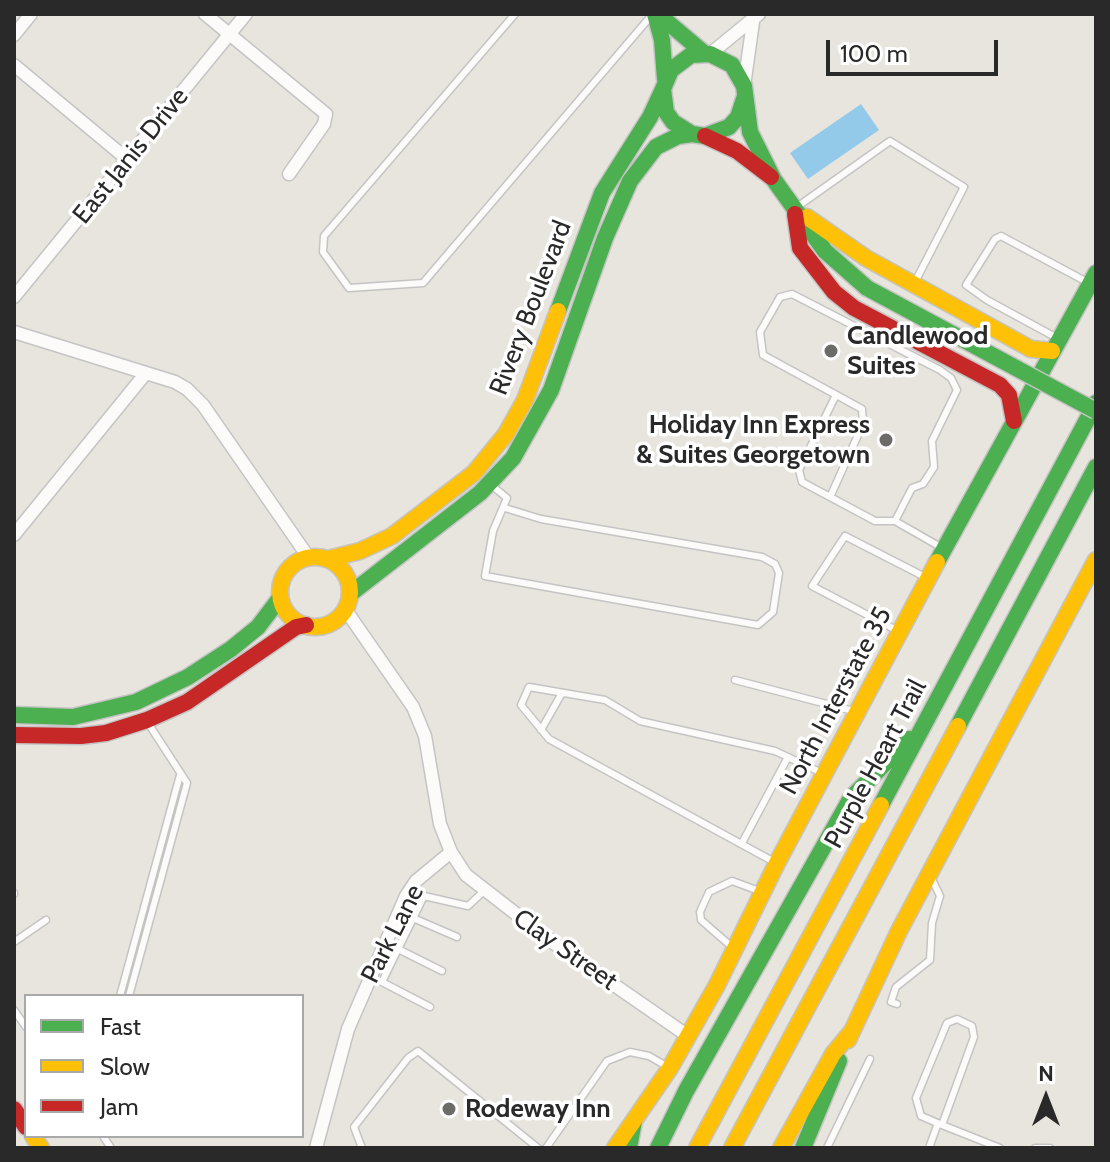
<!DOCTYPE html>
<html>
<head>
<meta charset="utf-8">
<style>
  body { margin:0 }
  #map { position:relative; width:1110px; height:1162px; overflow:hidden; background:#e8e5de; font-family:Cabin,sans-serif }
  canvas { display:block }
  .frame { position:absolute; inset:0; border:16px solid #292929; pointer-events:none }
  .legend { position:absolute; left:24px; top:994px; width:280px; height:144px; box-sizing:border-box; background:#fff; border:2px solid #a9a9a9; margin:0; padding:10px 14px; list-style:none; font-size:24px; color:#292929 }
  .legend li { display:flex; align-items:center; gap:16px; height:40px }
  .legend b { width:40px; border:2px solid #a9a9a9 }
  .north { position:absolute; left:1006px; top:1058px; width:80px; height:80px; -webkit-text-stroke:6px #fff; paint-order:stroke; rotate:0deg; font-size:22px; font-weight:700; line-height:32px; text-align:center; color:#292929 }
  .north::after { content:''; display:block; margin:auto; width:28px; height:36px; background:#292929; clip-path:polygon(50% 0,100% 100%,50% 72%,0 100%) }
  .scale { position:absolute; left:826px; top:40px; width:172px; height:36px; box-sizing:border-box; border:4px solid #292929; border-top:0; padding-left:10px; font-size:24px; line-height:28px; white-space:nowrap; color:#292929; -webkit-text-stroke:6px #fff; paint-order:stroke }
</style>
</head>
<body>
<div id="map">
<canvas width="1110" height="1162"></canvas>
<div class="frame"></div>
<ul class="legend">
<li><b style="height:10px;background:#4caf50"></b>Fast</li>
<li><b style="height:10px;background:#ffc107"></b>Slow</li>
<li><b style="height:10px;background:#c62828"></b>Jam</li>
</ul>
<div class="north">N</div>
<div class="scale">100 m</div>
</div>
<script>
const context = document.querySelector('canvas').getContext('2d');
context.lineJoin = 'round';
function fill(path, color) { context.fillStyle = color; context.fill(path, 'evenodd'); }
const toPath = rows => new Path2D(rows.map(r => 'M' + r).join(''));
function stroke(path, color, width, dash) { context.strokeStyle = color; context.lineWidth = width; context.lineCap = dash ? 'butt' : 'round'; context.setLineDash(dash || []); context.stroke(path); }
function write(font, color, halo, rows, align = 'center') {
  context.font = font + ' Cabin,sans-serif'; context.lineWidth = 7; context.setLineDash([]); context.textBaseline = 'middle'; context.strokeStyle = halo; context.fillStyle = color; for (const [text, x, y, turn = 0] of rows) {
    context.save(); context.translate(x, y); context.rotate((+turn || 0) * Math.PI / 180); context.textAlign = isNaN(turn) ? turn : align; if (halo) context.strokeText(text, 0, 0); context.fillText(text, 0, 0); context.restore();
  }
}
const water = toPath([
  [861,104,879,130,808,179,790,153]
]);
const lane = toPath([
  [515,14,324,236,323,252,349,288,423,283,651,16],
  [797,207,890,141,964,187,915,282],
  [1057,338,987,300,966,285,995,239,1001,236,1087,282],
  [836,395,799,470,802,482,875,521,895,521,944,549],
  [490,484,507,498,493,531,485,576,758,625,773,612,779,573,775,564,762,557,541,519,505,508],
  [831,495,863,424,862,409,763,355,760,332,780,297,792,294,940,370,951,378,957,390,932,441,934,467,923,484,912,488,895,521],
  [900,632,812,586,845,536,925,577],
  [735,680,857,712],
  [541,730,562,693],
  [742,843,788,757],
  [776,863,549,739,521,705,529,687,605,700,640,721,775,751,824,774],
  [14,893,14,894],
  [413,918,457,937],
  [14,942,46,920],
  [732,947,701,920,700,912,709,892,732,881,762,892],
  [398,949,442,971],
  [120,996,180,775],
  [129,996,187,783,148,723],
  [897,1004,891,1002,896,987,930,960,932,923,940,896,931,877],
  [430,1007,382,982,424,896,468,906,484,891],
  [14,1010,26,1027],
  [942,1125,974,1037,972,1026,957,1019,947,1023,916,1098,921,1116,942,1125,1000,1148],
  [103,1136,111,1148],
  [362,1148,354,1127,408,1058,418,1051,538,1148],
  [546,1148,607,1061,630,1052,649,1056,668,1067],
  [827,1148,870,1059],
  [929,1148,938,1123],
  [1035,1148,1050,1148]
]);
const street = toPath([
  [205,14,326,114,324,124,289,174],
  [14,35,31,14],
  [710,54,759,14],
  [14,65,128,160],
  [744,86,753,22],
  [14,297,246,14],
  [14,332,175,382,187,389,203,405,309,558],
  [14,535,146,373],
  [345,609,413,707,425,736,440,824,451,852,466,875,555,944,688,1036],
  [316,1148,348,1029,406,896,416,881,451,852]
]);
const fast = toPath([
  [655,14,662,40,665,79],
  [658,14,704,53],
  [745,96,738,117,729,127,705,136,692,134,673,122,666,112,663,89,671,70,691,55,710,54,732,65,744,86,750,132,774,180,825,251,867,288],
  [558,311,602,193,650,117,663,89],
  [937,562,1096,273],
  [350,594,480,493,513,458,551,390,605,238,630,181,656,147,678,136,692,134],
  [14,715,73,717,136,702,188,677,231,649,258,627,280,598],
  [958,726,1096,467],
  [881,805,1096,403],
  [629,1148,634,1121],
  [658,1148,686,1091,851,798,909,739],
  [803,1148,839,1061]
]);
const slow = toPath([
  [807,217,866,258,1031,349,1052,351],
  '280 592a35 35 0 1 1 70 0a35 35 0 1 1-70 0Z',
  [328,559,360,551,392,536,474,473,506,434,525,400,558,311],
  [848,1040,899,931,1096,560],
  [33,1136,41,1148],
  [615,1148,670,1068,717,985,777,863,937,562],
  [697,1148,881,805],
  [732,1148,958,726],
  [781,1148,833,1054,852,1031]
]);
const jam = toPath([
  [705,136,737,151,771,177],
  [795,214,800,248,834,292,854,308,1000,385,1009,395,1014,421],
  [14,735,81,736,106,733,147,720,187,702,296,627,306,625],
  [14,1109,26,1127]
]);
const fastBridge = toPath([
  [867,288,1096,411]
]);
const markers = [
  [831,351,8,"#6c6b68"],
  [886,440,8,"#6c6b68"],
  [449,1109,8,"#6c6b68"]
];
const streetNames = [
  ["East Janis Drive",131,156,-51],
  ["Rivery Boulevard",531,308,-69],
  ["North Interstate 35",836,701,-62],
  ["Purple Heart Trail",876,764,-62],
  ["Park Lane",393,934,-63],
  ["Clay Street",565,950,35]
];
const poiNames = [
  ["Candlewood",847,336],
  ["Suites",847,366],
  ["Holiday Inn Express",870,425,"right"],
  ["& Suites Georgetown",870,455,"right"],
  ["Rodeway Inn",465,1109]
];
fill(water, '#93c9e9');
stroke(lane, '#c5c4c4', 9);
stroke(street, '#c5c4c4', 15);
stroke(fast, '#c5c4c4', 19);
stroke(slow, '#c5c4c4', 19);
stroke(jam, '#c5c4c4', 19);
stroke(lane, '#fcfbfa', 6);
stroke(street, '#fcfbfa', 12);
stroke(fast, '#4caf50', 16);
stroke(slow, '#ffc107', 16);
stroke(jam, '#c62828', 16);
stroke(fastBridge, '#c5c4c4', 19, []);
stroke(fastBridge, '#4caf50', 16);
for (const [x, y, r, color] of markers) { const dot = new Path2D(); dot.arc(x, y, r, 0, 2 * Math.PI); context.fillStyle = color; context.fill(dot); stroke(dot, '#fff', 3); }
write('26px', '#292929', '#fff', streetNames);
write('bold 26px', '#292929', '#fff', poiNames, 'left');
</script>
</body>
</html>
